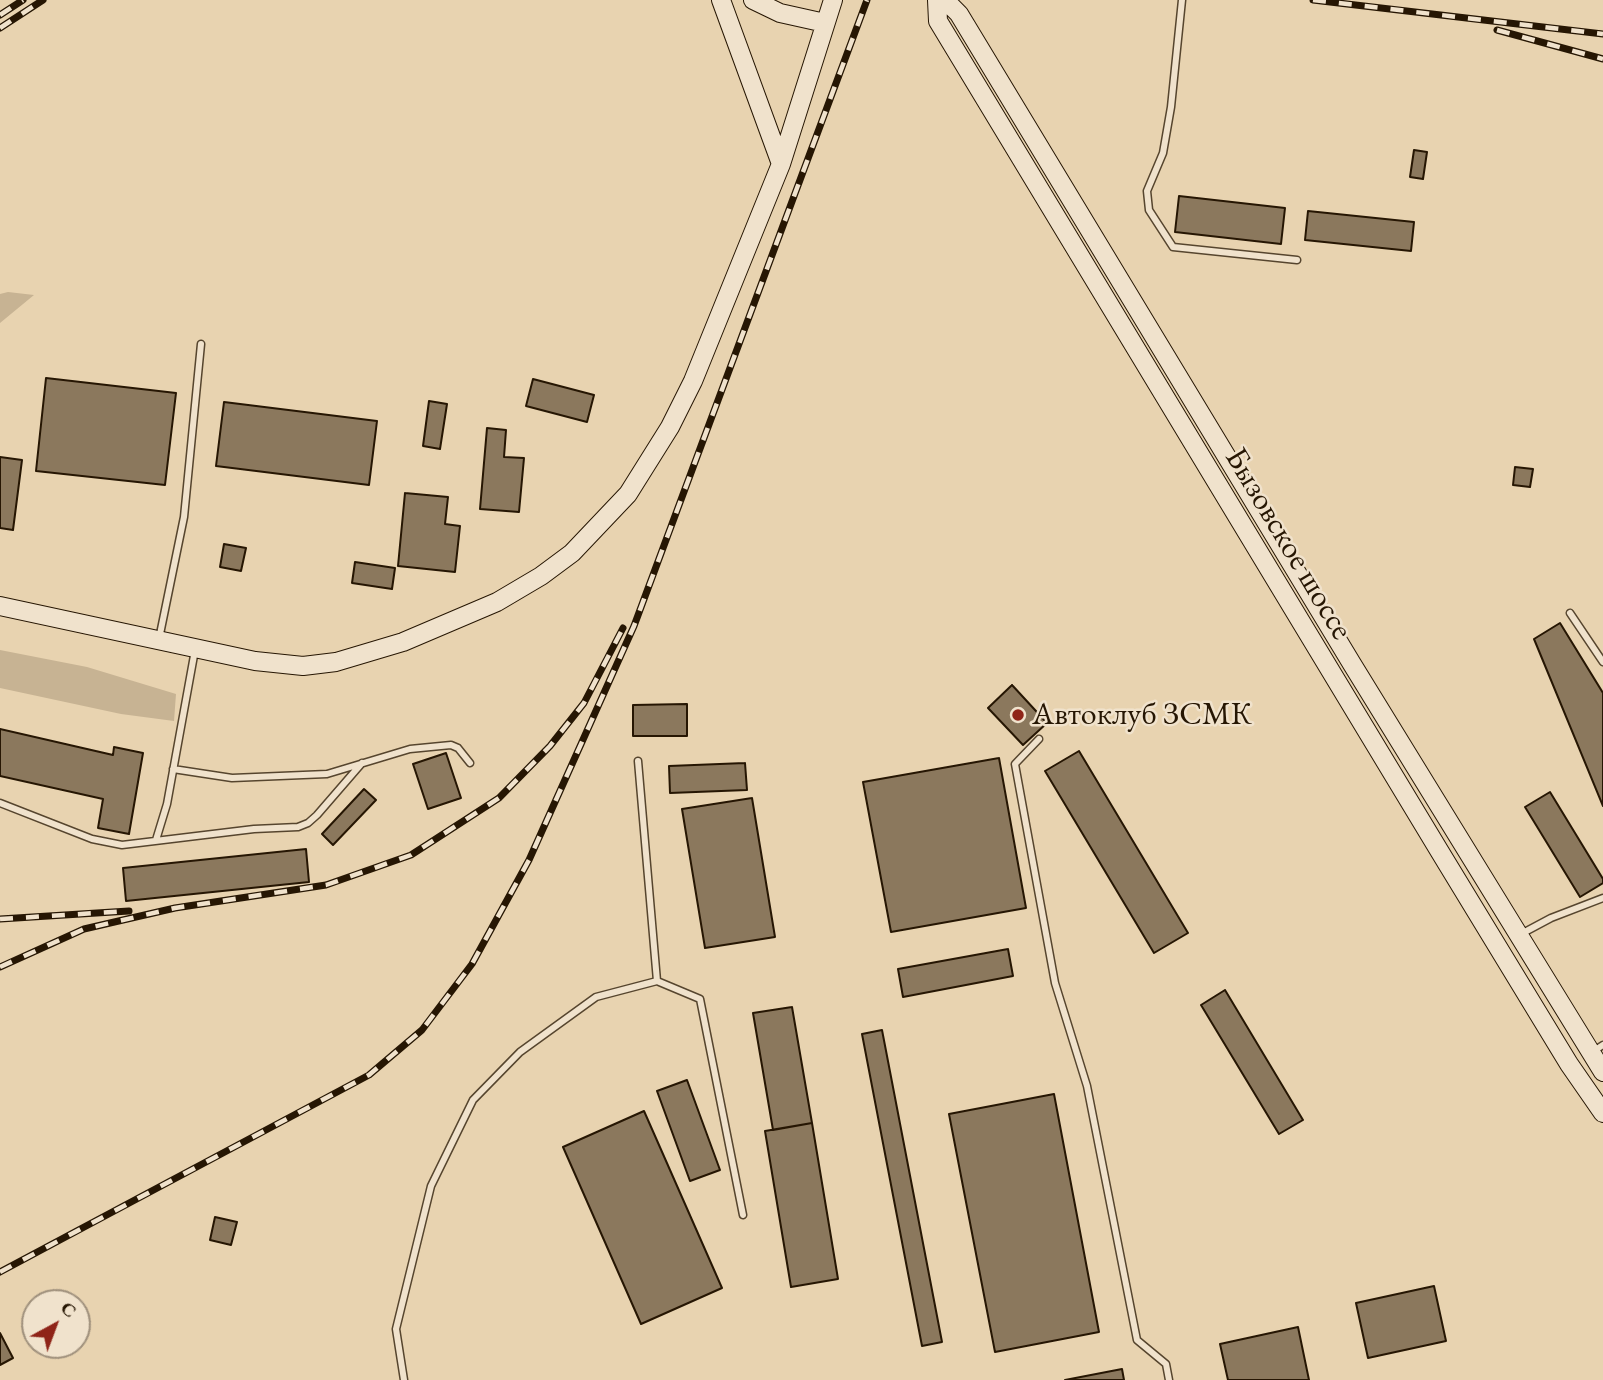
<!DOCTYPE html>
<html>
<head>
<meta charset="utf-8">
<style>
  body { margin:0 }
  #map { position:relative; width:1603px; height:1380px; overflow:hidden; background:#e8d3b0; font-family:"EB Garamond",serif }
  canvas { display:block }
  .north { position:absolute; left:21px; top:1289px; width:70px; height:70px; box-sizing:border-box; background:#f0e2cc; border:2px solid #9f907c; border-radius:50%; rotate:41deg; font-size:19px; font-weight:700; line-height:28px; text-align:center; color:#261603 }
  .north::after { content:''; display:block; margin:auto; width:24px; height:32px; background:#8f2418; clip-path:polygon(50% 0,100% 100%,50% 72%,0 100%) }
</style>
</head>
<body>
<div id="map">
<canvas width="1603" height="1380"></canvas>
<div class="north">С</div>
</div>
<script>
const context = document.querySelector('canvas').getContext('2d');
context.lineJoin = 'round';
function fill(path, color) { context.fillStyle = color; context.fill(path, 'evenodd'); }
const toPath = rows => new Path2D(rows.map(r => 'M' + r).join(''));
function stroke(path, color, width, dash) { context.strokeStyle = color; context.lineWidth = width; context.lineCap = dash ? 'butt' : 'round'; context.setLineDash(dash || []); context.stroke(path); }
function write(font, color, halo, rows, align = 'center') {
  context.font = font + ' "EB Garamond",serif'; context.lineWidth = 5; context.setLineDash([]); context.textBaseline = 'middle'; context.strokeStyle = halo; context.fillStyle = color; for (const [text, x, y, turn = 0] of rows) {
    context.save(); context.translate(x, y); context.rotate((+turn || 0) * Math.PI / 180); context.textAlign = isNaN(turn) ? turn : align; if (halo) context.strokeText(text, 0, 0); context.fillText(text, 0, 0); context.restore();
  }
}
const green = toPath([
  [8,292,34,295,0,323,0,294],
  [0,650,87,667,176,694,174,721,121,714,0,688]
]);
const building = toPath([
  [1414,150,1427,152,1423,179,1410,177,1414,150],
  [1179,196,1285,208,1281,244,1175,232,1179,196],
  [1308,211,1414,222,1411,251,1305,240,1308,211],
  [46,378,176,393,165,485,36,471,46,378],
  [533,379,594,395,587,422,526,406,533,379],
  [429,401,447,404,440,449,423,446,429,401],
  [224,402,377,421,369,485,216,466,224,402],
  [487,428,506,430,504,457,524,458,519,512,480,509,487,428],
  [0,457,22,460,13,530,0,528,0,457],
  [1515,467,1533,469,1530,487,1513,485,1515,467],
  [405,493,448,497,445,524,460,526,455,572,398,566,405,493],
  [224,544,246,548,241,571,220,567,224,544],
  [355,562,395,568,392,589,352,583,355,562],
  [1560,623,1603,693,1603,806,1534,639,1560,623],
  [1012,685,1047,723,1023,745,988,708,1012,685],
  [687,704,687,736,633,736,633,705,687,704],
  [0,729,113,755,114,747,143,753,129,834,98,828,103,799,0,776,0,729],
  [1079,751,1188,933,1154,953,1045,771,1079,751],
  [446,753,461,798,428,809,413,764,446,753],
  [999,758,1026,908,891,932,863,782,999,758],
  [745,763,747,790,670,793,669,766,745,763],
  [364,789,376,800,333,845,322,834,364,789],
  [1550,792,1603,879,1603,883,1580,897,1525,807,1550,792],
  [752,798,775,937,705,948,682,809,752,798],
  [306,849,309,882,126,901,123,868,306,849],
  [1008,949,1013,976,903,997,898,969,1008,949],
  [1225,990,1303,1120,1279,1134,1201,1005,1225,990],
  [792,1007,812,1123,773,1130,753,1013,792,1007],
  [882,1030,942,1342,922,1346,862,1034,882,1030],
  [687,1080,720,1170,690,1181,657,1091,687,1080],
  [1054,1094,1099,1332,995,1352,949,1114,1054,1094],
  [644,1111,722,1288,641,1324,563,1147,644,1111],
  [812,1123,838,1279,791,1287,765,1131,812,1123],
  [215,1217,237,1222,231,1245,210,1240,215,1217],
  [1434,1286,1446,1341,1368,1358,1356,1303,1434,1286],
  [1298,1327,1309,1380,1228,1380,1220,1344,1298,1327],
  [0,1333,13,1358,0,1365,0,1333],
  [1122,1369,1124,1380,1065,1380,1122,1369]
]);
const service = toPath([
  [1182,0,1171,107,1163,153,1147,191,1149,210,1173,247,1297,260],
  [1570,613,1603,662],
  [159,639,184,517,201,344],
  [1039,739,1015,764,1055,983,1087,1086,1137,1340,1166,1364,1169,1380],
  [638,761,657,981],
  [173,769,232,778,327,774,410,749,451,745,458,748,470,763],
  [0,803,92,839,122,845,254,829,298,827,308,823,317,815,362,763],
  [156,840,167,804,195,650],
  [1521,934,1551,918,1603,898],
  [1592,1052,1603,1045],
  [404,1380,396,1329,431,1186,473,1100,520,1052,596,997,657,981,700,999,743,1215]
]);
const secondary = toPath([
  [721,0,781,164],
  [753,0,780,13,825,23],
  [937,0,938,21,1440,852,1569,1064,1603,1113],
  [945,0,959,14,1352,664,1603,1072],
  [0,606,255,661,303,666,336,662,403,642,497,602,541,576,572,553,628,494,670,427,693,381,781,164,833,0]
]);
const rail = toPath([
  [1313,0,1603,34],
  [0,15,23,0],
  [0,28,43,0],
  [1497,30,1603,59],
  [0,919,129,911],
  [0,967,84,929,175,908,326,885,411,855,499,798,550,746,584,703,623,628],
  [0,1272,369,1075,422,1030,472,964,529,860,634,626,867,0]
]);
const markers = [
  [1018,715,7,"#8f2418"]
];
const streetNames = [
  ["Бызовское шоссе",1288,544,59]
];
const poiNames = [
  ["Автоклуб ЗСМК",1032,715]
];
fill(green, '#c7b393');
fill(building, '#8b785d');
stroke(building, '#261603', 2);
stroke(service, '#56452e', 9);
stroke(secondary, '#261603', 20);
stroke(service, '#f0e2cc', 6);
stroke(secondary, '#f0e2cc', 18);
stroke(rail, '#261603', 7);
stroke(rail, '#f0e2cc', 4.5, [13]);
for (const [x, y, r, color] of markers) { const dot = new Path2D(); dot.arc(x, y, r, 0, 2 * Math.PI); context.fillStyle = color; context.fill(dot); stroke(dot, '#f0e2cc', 2.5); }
write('32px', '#261603', '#f0e2cc', streetNames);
write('32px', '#261603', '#f0e2cc', poiNames, 'left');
</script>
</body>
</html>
